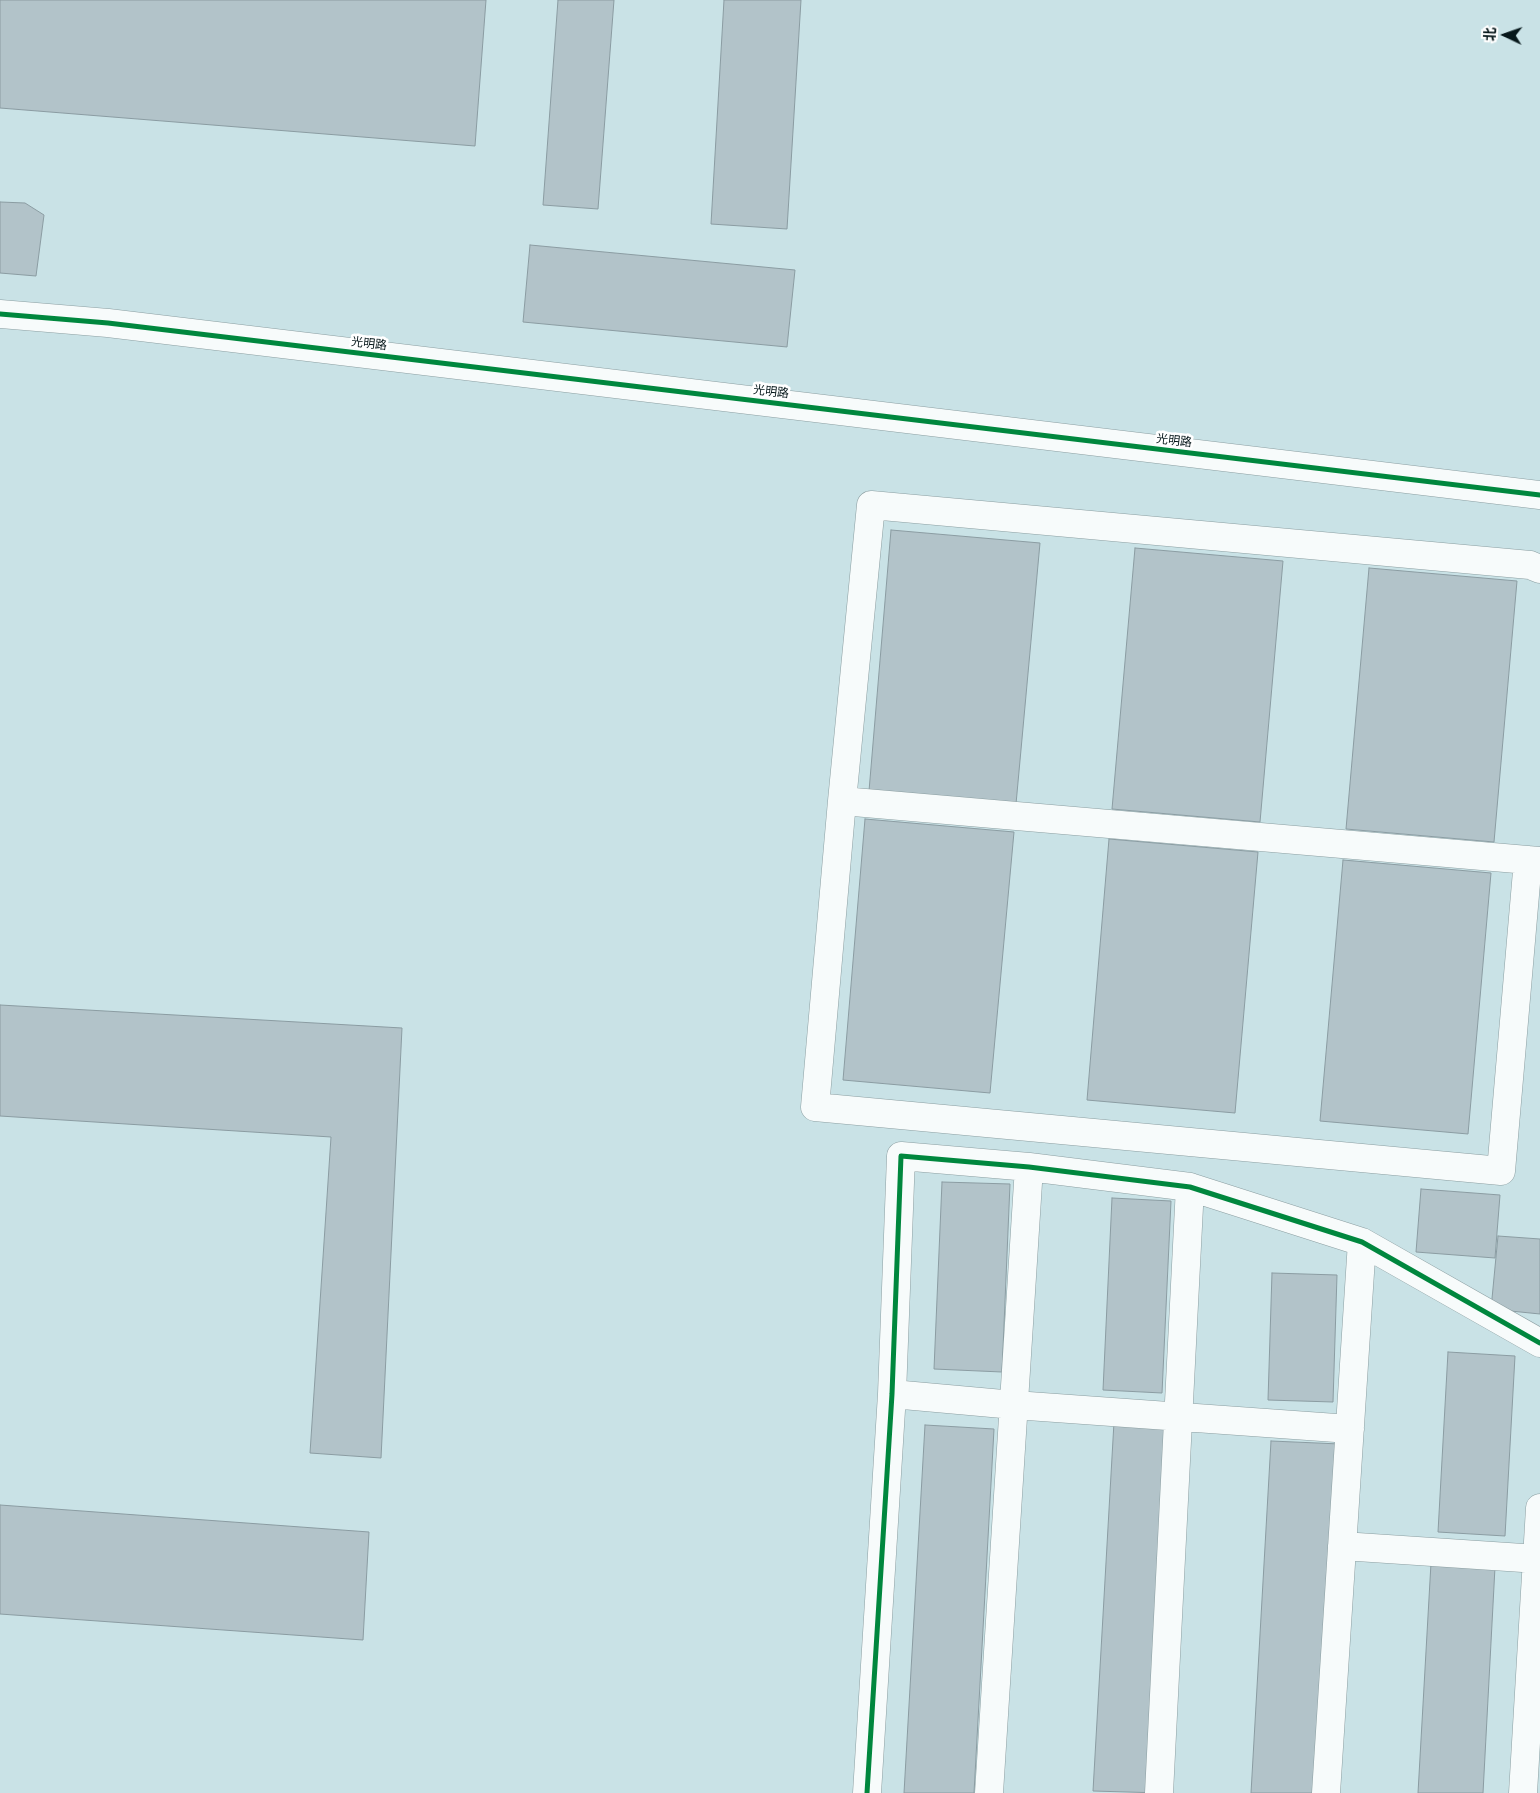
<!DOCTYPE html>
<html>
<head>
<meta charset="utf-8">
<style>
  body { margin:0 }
  #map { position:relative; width:1540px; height:1793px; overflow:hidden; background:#c9e2e6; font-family:"Libre Baskerville","Noto Sans SC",serif }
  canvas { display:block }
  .north { position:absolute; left:1480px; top:10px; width:50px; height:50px; -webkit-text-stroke:4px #fff; paint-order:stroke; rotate:273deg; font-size:14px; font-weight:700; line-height:20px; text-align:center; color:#06171a }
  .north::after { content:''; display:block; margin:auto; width:18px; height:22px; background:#06171a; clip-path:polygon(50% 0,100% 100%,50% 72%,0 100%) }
</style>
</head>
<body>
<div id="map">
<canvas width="1540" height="1793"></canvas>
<div class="north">北</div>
</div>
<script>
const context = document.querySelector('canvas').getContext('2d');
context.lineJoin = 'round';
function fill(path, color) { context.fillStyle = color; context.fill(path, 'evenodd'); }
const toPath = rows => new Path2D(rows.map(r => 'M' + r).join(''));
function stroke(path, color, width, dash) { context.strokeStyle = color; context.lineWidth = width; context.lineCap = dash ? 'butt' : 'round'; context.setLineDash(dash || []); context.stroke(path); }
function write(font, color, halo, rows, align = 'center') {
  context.font = font + ' "Libre Baskerville","Noto Sans SC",serif'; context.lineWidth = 5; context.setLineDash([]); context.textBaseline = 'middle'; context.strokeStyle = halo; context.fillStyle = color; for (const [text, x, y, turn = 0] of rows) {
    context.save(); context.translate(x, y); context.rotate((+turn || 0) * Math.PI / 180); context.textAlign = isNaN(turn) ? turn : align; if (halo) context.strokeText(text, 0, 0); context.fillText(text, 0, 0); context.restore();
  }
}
const building = toPath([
  [0,0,486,0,475,146,0,108,0,0],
  [558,0,614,0,598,209,543,205,558,0],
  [724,0,801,0,787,229,711,224,724,0],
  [0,202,25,203,44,215,36,276,0,273,0,202],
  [530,245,795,270,787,347,523,322,530,245],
  [891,530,1040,543,1016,804,869,791,891,530],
  [1135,548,1283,561,1260,822,1112,809,1135,548],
  [1369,568,1517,581,1494,842,1346,829,1369,568],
  [865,819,1014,832,990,1093,843,1080,865,819],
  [1109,839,1258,852,1235,1113,1087,1100,1109,839],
  [1343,860,1491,873,1468,1134,1320,1121,1343,860],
  [0,1005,402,1028,381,1458,310,1453,331,1137,0,1116,0,1005],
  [942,1182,1010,1184,1002,1372,934,1369,942,1182],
  [1421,1189,1500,1195,1495,1258,1416,1252,1421,1189],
  [1112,1198,1171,1201,1162,1393,1103,1390,1112,1198],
  [1498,1236,1540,1239,1540,1314,1491,1309,1498,1236],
  [1272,1273,1337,1275,1333,1402,1268,1400,1272,1273],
  [1448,1352,1515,1356,1505,1536,1438,1532,1448,1352],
  [1114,1422,1183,1426,1162,1793,1093,1791,1114,1422],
  [925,1425,994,1429,974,1793,904,1793,925,1425],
  [1271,1441,1340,1444,1321,1793,1251,1793,1271,1441],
  [0,1505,369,1532,363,1640,0,1614,0,1505],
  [1431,1563,1495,1567,1483,1793,1418,1793,1431,1563]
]);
const minor = toPath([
  [0,314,108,323,1540,495],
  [842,801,1540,861],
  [1528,860,1501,1171,815,1107,842,801,871,505,1530,565,1540,569],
  [892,1394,1014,1405,1350,1429],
  [1342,1546,1538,1559],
  [867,1793,892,1394,901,1156,1029,1167,1190,1187,1362,1242,1540,1343],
  [989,1793,1029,1167],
  [1159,1793,1190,1187],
  [1326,1793,1362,1242],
  [1523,1793,1540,1508]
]);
const cycleway = toPath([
  [0,314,108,323,1540,495],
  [867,1793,892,1394,901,1156,1029,1167,1190,1187,1362,1242,1540,1343]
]);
const streetNames = [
  ["光明路",369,344,7],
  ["光明路",771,392,7],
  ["光明路",1174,441,7]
];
fill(building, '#b2c3c9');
stroke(building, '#8b9ca2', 1);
stroke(minor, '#8b9ea1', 29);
stroke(minor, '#f7fbfb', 28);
stroke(cycleway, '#00873e', 5);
write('12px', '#06171a', '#fff', streetNames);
</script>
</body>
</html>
